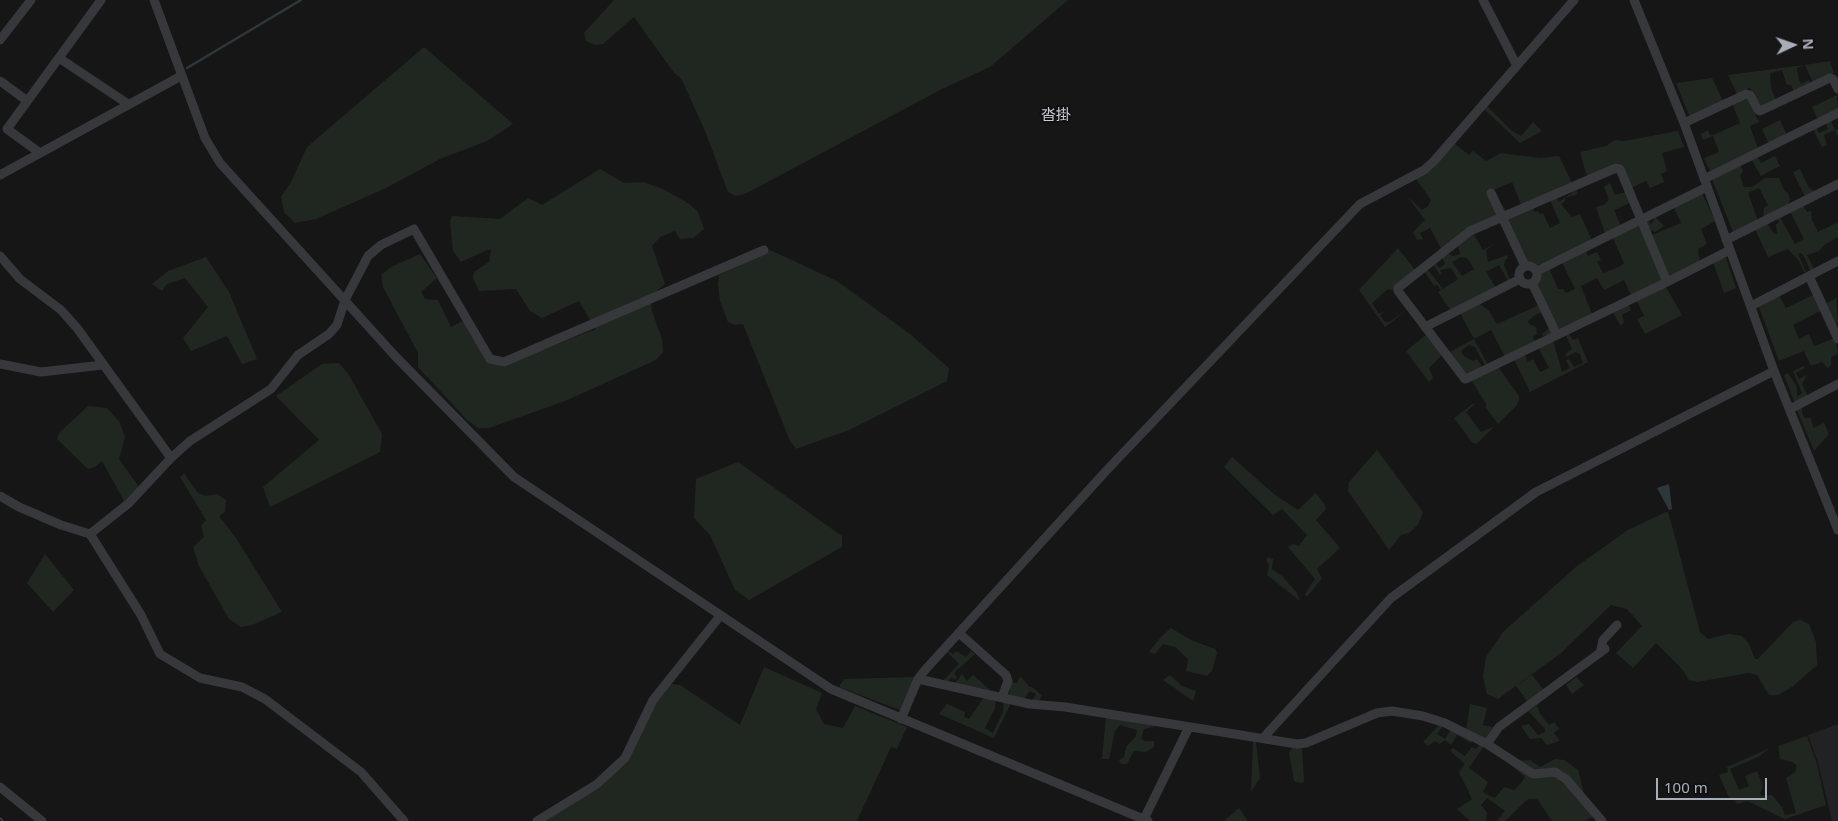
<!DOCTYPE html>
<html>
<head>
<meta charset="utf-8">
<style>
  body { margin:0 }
  #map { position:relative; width:1838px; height:821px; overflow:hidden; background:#161617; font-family:"Noto Sans",sans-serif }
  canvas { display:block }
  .north { position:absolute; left:1768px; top:20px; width:50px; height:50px; -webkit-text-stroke:4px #111112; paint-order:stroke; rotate:87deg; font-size:14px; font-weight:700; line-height:20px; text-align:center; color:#a8aeb7 }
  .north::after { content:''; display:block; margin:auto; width:18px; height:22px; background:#a8aeb7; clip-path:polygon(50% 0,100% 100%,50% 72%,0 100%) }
  .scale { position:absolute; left:1656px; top:778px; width:111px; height:22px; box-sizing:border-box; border:2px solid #a8aeb7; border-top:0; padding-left:6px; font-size:15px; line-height:18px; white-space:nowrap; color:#a8aeb7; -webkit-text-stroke:4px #111112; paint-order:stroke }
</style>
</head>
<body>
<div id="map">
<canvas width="1838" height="821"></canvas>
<div class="north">N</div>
<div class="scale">100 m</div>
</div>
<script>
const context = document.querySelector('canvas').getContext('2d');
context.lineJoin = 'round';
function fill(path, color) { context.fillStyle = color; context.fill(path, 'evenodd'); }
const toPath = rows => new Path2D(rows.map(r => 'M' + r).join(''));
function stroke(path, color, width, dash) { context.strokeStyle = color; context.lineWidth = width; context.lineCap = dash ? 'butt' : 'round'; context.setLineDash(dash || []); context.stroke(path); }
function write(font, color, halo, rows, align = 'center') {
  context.font = font + ' "Noto Sans","Noto Sans JP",sans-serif'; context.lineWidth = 4.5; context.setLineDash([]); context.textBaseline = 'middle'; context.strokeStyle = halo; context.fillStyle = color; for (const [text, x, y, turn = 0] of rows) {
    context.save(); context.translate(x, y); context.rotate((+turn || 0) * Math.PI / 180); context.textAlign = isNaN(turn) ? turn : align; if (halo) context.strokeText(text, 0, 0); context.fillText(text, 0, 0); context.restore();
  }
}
const built = toPath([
  [1838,724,1838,821,1832,821,1818,763,1808,735]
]);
const green = toPath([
  [614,0,1068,0,990,67,942,89,747,193,736,196,728,192,705,131,681,78,674,73,634,17,603,44,595,45,586,41,584,33],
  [424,47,513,124,487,141,440,159,386,188,316,219,295,223,284,212,281,197,291,182,307,147],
  [1830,61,1834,73,1813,83,1805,65],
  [1804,65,1797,68,1799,80,1801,84,1809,80,1810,83,1794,92,1791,85,1787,85,1782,70,1770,73,1771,88,1776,100,1761,107,1758,105,1750,88,1737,94,1728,75],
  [1712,78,1723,101,1690,117,1676,83],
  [1837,95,1838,110,1818,120,1812,107],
  [1747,98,1759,122,1750,126,1758,149,1710,171,1704,158,1719,152,1713,136,1703,140,1701,134,1708,130,1710,135,1713,135,1740,123,1732,103],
  [1486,105,1512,131,1521,136,1533,122,1542,131,1520,143,1483,108],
  [1780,120,1787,135,1769,144,1762,129],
  [1831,121,1835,130,1838,129,1838,137,1835,130,1824,135,1827,145,1822,147,1813,129,1816,127,1819,133,1828,129,1826,123],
  [1678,131,1684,147,1662,153,1667,171,1661,174,1664,182,1650,188,1646,181,1631,188,1624,170,1587,177,1580,152,1606,146,1615,140,1624,141],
  [1454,143,1469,155,1473,151,1486,161,1501,153,1540,158,1559,156,1572,183,1503,212,1499,203,1501,203,1506,211,1521,204,1512,182,1491,191,1498,215,1442,250,1430,228,1420,233,1423,239,1417,240,1413,232,1425,220,1407,196,1422,210,1428,206,1431,200,1416,179],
  [1757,156,1761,163,1775,156,1780,166,1761,176,1751,159],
  [1739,164,1743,170,1740,176,1744,187,1752,187,1765,178,1779,178,1784,190,1788,193,1790,200,1788,205,1763,219,1764,208,1768,205,1759,188,1748,193,1758,221,1733,232,1712,179],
  [600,169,624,183,643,182,663,189,688,203,698,212,704,229,693,238,680,239,675,231,660,237,652,246,665,284,650,296,652,311,662,339,663,352,656,360,565,401,489,428,478,428,467,420,418,367,418,353,383,287,381,275,391,267,420,254,437,278,421,292,425,299,438,300,451,327,463,321,488,363,504,366,595,329,579,301,542,318,530,311,516,289,479,291,473,278,474,272,489,262,491,250,487,250,461,262,453,251,450,221,452,216,500,219,528,198,542,205],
  [1800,169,1809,188,1815,191,1805,197,1793,172],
  [1610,183,1615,195,1626,192,1630,203,1614,210,1621,226,1605,233,1596,207,1604,205,1609,200,1604,187],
  [1576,190,1578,194,1565,198,1565,201,1561,204,1572,217,1580,214,1592,240,1541,264,1535,266,1528,263,1507,218,1533,208,1535,212,1538,211,1540,214,1543,213,1550,228,1560,223,1550,200,1556,197,1559,202],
  [1702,193,1715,221,1701,229,1707,244,1698,249,1700,264,1631,295,1624,280,1604,290,1597,278,1581,286,1592,314,1558,331,1538,285,1543,271,1549,268,1558,289,1563,289,1566,293,1575,289,1562,262,1585,250,1588,256,1597,252,1601,260,1597,262,1603,273,1619,267,1624,263,1612,236,1648,220,1651,224,1654,221,1652,216],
  [1674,208,1681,223,1652,235,1651,230,1655,232,1664,226,1656,218],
  [1803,205,1807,212,1811,211,1812,220,1818,232,1838,222,1838,237,1824,245,1819,251,1807,255,1814,269,1810,271,1805,258,1801,253,1798,254,1806,272,1805,273,1799,261,1788,249,1768,257,1755,229,1767,223,1774,234,1777,233,1776,225,1779,222,1777,218,1780,217,1795,244,1804,239,1790,211],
  [1473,233,1483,250,1496,243,1486,250,1488,262,1507,255,1508,258,1505,260,1504,265,1510,280,1513,279,1509,282,1499,265,1486,272,1496,288,1450,310,1438,292,1441,290,1437,285,1434,286,1424,271,1428,270,1443,289,1458,279,1451,268,1440,270,1442,274,1440,275,1433,264,1435,262,1439,268,1445,264,1442,257,1447,253,1453,256,1460,254,1458,245],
  [1461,257,1467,258,1474,269,1462,276,1452,262],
  [1398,248,1416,271,1401,287,1392,290,1388,289,1372,303,1379,314,1386,310,1380,315,1385,322,1389,322,1407,310,1385,327,1359,290],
  [770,250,837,281,910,334,949,368,947,381,849,430,796,449,790,441,743,324,735,325,728,322,720,301,718,284,719,275],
  [206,257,229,292,257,359,242,364,227,336,191,351,183,338,208,307,185,278,167,284,162,291,152,284,168,271],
  [1723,257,1726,258,1736,288,1724,293,1713,262],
  [1666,287,1682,315,1645,334,1637,319,1644,316,1637,301],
  [1815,294,1822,310,1793,325,1799,339,1809,334,1814,346,1835,338,1838,354,1831,357,1831,365,1828,368,1822,362,1811,366,1804,351,1779,361,1759,307,1779,295,1786,308],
  [1836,296,1838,323,1836,324,1826,303,1835,299],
  [1479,303,1489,311,1497,324,1539,305,1552,332,1552,334,1543,336,1542,334,1549,328,1543,315,1541,313,1535,315,1528,321,1529,324,1536,327,1537,334,1533,337,1535,342,1505,357,1491,330,1474,339,1488,365,1486,367,1475,347,1469,345,1463,349,1461,352,1465,357,1473,361,1477,359,1483,368,1466,375,1450,352,1474,339,1460,313],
  [1628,304,1631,310,1622,315,1624,322,1621,326,1613,313,1614,310],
  [1568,332,1573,340,1578,338,1588,362,1530,392,1514,359,1524,354,1528,362,1533,359,1540,372,1549,368,1538,347,1553,340,1562,372,1570,368,1566,360,1569,359,1574,367,1583,363,1580,354,1576,352,1566,357,1565,354,1572,349,1565,334],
  [1427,334,1443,354,1429,368,1433,378,1429,382,1406,351],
  [339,363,349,375,382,434,380,452,270,507,263,487,319,440,276,396,322,364],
  [1804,366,1805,368,1796,373,1799,379,1807,375,1802,384,1808,396,1797,402,1794,401,1784,375,1788,373,1797,387,1797,397,1802,393,1793,371],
  [1499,368,1519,396,1519,400,1517,405,1498,424,1486,408,1486,404,1472,381],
  [1474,403,1475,404,1466,412,1481,432,1495,426,1476,444,1472,442,1454,418],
  [1802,405,1802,414,1805,418,1811,418,1813,428,1824,423,1829,434,1814,451,1797,410],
  [88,406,107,408,119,421,125,437,119,459,139,487,124,501,102,461,95,467,88,469,57,439,59,433],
  [1377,450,1423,512,1418,525,1409,533,1401,535,1389,550,1348,491,1349,482],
  [1232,457,1275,495,1298,510,1316,493,1325,505,1326,509,1316,520,1340,548,1317,569,1322,578,1307,597,1305,594,1315,579,1288,547,1293,544,1299,546,1307,535,1282,509,1273,515,1224,467],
  [738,462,842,536,842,547,749,600,735,590,710,535,694,518,696,479],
  [184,473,198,493,206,496,217,494,226,500,225,512,219,516,236,538,282,612,252,625,241,627,229,619,199,566,193,547,204,537,201,526,206,520,180,477],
  [1666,512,1668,512,1672,526,1700,632,1708,639,1729,634,1742,636,1749,644,1755,659,1758,659,1793,622,1800,620,1809,624,1816,642,1817,665,1792,687,1778,695,1769,695,1757,675,1749,673,1697,682,1689,680,1682,669,1656,643,1633,668,1616,653,1642,626,1627,609,1611,605,1561,653,1498,699,1487,694,1483,677,1486,657,1503,632,1577,566,1628,530],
  [45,554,74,590,53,612,27,583],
  [1268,557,1273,559,1272,569,1283,577,1297,593,1300,601,1267,575,1269,565,1266,560],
  [1171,628,1191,640,1215,649,1217,653,1215,660,1212,671,1207,676,1186,671,1188,659,1175,647,1163,644,1155,654,1149,652,1161,637],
  [948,650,953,654,956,651,966,657,971,651,975,654,954,673,957,678,955,680,952,677,948,681,943,681,959,664,947,652],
  [764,667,822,693,816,709,824,724,843,728,855,706,907,727,897,749,891,747,857,821,541,821,611,774,667,683,680,685,740,725],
  [962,674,967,681,973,675,990,690,955,683],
  [1170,675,1182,686,1196,691,1193,701,1163,680],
  [1532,675,1543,689,1527,701,1516,686],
  [1020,676,1030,687,1032,687,1042,695,1038,702,1031,702,1036,694,1030,691,1023,700,1009,696,1011,682,1017,683],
  [915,677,900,710,839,687,844,679],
  [1576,677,1584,685,1572,694,1566,685],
  [984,697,996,699,995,708,985,728,993,733,1003,712,1004,701,1011,703,994,738,939,714,947,704,965,712,964,717,969,719],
  [1470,704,1487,708,1483,725,1493,727,1485,740,1466,731],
  [1537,705,1539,712,1549,725,1554,722,1559,728,1554,733,1560,741,1547,745,1541,738,1530,739,1521,726,1529,724,1538,735,1545,732,1545,729,1528,711],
  [1106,717,1156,726,1144,729,1141,738,1144,741,1154,741,1154,747,1146,752,1134,751,1127,764,1121,764,1119,760,1124,757,1126,747,1136,736,1137,730,1120,725,1115,731,1109,759,1102,759],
  [1439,725,1443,726,1437,734,1445,739,1451,729,1473,740,1471,743,1457,735,1451,745,1445,740,1440,744,1435,741,1428,746,1423,742],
  [1807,736,1817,764,1826,805,1785,819,1747,801,1737,804,1735,800,1730,800,1719,775,1728,772,1727,767,1770,748,1758,757,1730,769,1739,790,1749,786,1745,776,1757,771,1763,786,1760,794,1762,796,1772,795,1782,807,1785,815,1796,813,1786,778,1795,772,1797,766,1792,762,1780,759,1778,746],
  [1253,741,1256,742,1260,778,1251,792],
  [1480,744,1484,746,1469,768,1488,782,1483,792,1486,794,1495,798,1504,787,1514,790,1521,783,1525,777,1511,765,1516,761,1530,760,1540,767,1555,759,1564,760,1578,770,1584,794,1594,816,1585,821,1552,821,1537,799,1528,799,1505,821,1497,821,1505,811,1487,798,1481,805,1487,813,1486,821,1470,821,1457,809,1472,799,1459,772,1465,764,1450,751,1453,748,1465,756,1472,747,1476,749],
  [1293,746,1300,747,1302,749,1304,782,1301,783,1294,781,1289,753],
  [1239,808,1248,821,1225,821,1225,820]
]);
const water = toPath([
  [1669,484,1672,509,1669,510,1657,488]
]);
const stream = toPath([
  [187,68,301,0]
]);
const minor = toPath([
  [154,0,205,138,220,163,396,357,514,477,831,689,1148,821],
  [1483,0,1516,64],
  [1634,0,1684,123,1774,371,1838,530],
  [0,40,31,0],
  [59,58,128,104],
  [0,81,26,100],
  [1684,123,1746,94,1750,95,1758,110,1760,111,1830,78,1833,79,1838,89],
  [40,153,7,129,101,0],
  [0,175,181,76],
  [1704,179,1838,113],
  [1491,193,1525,266],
  [1726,240,1838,184],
  [0,256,20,279,61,310,77,328,171,458],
  '1519 275a9 9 0 1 1 18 0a9 9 0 1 1-18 0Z',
  [1537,271,1707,187],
  [1809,276,1838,339],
  [1667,282,1620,169,1616,168,1470,231,1398,288,1398,291,1465,379,1468,378,1557,335,1667,282,1730,250],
  [1532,283,1557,335],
  [1751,306,1838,261],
  [1425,327,1520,279],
  [0,364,41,372,103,365],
  [1790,409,1838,384],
  [0,496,19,507,61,525,90,534,141,615,160,654,200,678,242,687,265,699,361,772,404,821],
  [90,534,129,503,171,458,190,441,271,389,298,355,329,334,337,325,345,300,368,256,381,245,414,229,490,359,504,362,764,250],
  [959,633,1006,675,1008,681,1002,697],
  [1600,653,1603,640,1617,625],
  [918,679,1030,704,1065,707,1297,744,1306,743,1377,713,1392,711,1423,716,1445,723,1487,744,1533,774,1555,772,1566,779,1602,821],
  [901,719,918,679,925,670,1106,471,1360,204,1424,170,1434,161,1574,0],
  [1263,738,1391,598,1536,492,1774,371],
  [1487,744,1499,727,1605,649],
  [0,787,42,821],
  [537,821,597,784,625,758,653,700,720,616],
  [1143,821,1189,727]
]);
const rail = toPath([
  [0,820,1,821]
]);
const quarterNames = [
  ["沓掛",1056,116]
];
fill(built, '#222224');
fill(green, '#202720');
fill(water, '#2e373c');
stroke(stream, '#2e373c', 2.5);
stroke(minor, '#37383c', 9);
stroke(rail, '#4c4e53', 4.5);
stroke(rail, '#111112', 2.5, [8]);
write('15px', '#c9ccd3', '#111112', quarterNames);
</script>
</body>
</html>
